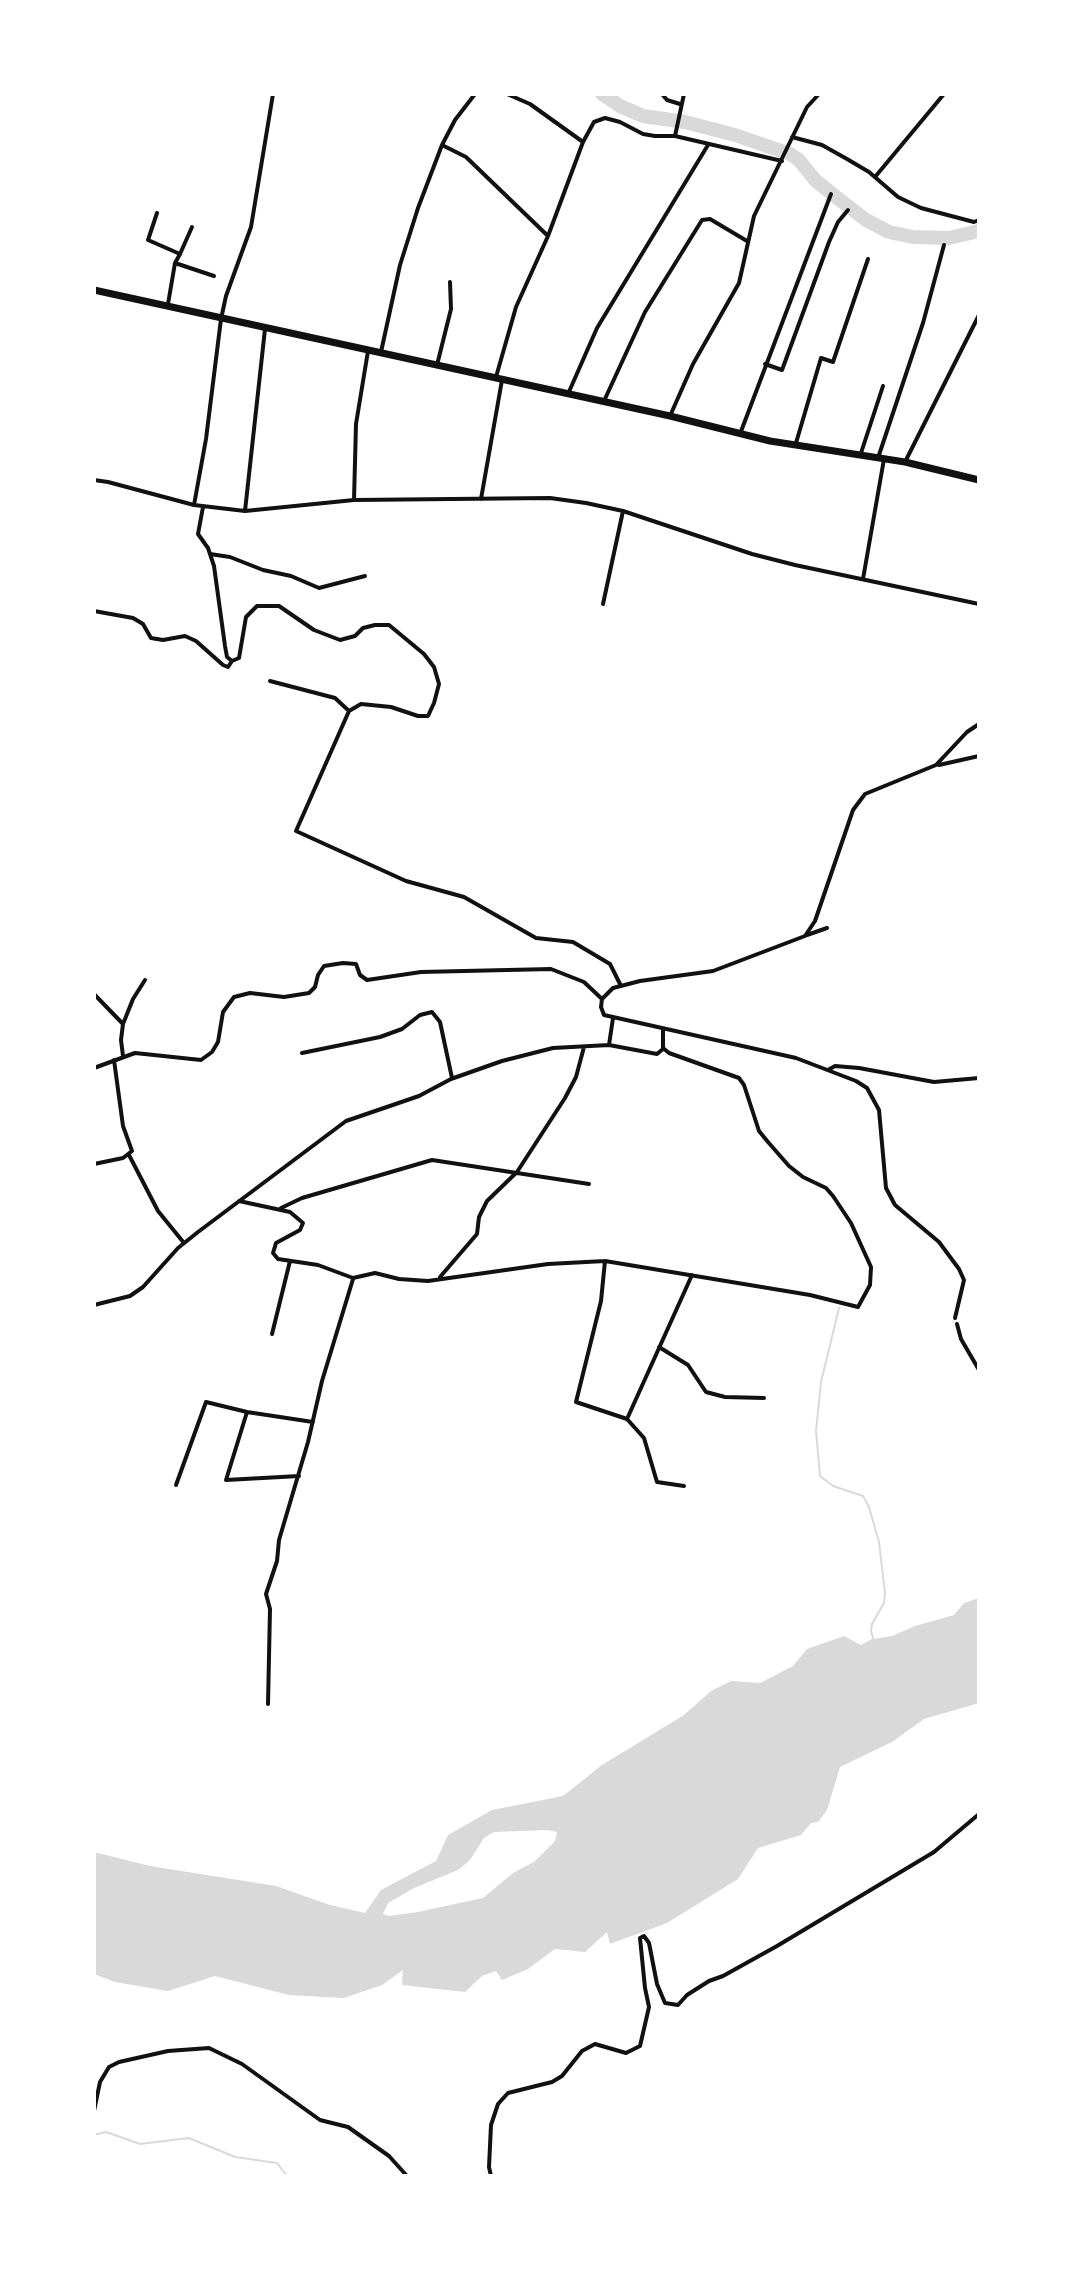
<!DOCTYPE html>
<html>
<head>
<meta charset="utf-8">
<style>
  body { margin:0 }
  #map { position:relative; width:1073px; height:2270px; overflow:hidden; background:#fff; font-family:"Open Sans",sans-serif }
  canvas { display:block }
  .frame { position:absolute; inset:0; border:96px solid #fff; pointer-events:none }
</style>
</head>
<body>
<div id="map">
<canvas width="1073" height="2270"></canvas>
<div class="frame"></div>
</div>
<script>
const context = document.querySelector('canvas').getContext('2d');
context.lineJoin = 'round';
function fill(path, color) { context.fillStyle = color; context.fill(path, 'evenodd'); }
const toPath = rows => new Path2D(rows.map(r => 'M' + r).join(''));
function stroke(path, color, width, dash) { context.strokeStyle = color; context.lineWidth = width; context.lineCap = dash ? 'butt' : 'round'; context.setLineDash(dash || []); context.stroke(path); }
const water = toPath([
  [979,1598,979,1703,924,1719,892,1742,840,1767,827,1810,818,1822,811,1823,801,1835,758,1848,738,1879,667,1923,610,1944,607,1932,585,1952,555,1949,528,1969,502,1980,496,1971,482,1976,465,1992,402,1985,403,1970,382,1985,344,1998,289,1995,215,1976,168,1991,115,1982,94,1974,94,1852,150,1866,276,1886,330,1905,365,1913,381,1890,436,1861,448,1835,492,1810,563,1796,602,1765,684,1715,711,1691,731,1681,760,1683,793,1666,807,1649,844,1636,861,1645,872,1639,892,1636,915,1626,954,1615,964,1603],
  [547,1830,557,1832,555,1841,534,1862,513,1873,483,1898,418,1912,389,1916,383,1914,388,1903,414,1888,458,1870,470,1860,484,1838,494,1832]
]);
const stream = toPath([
  [839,1308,821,1382,816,1431,820,1476,833,1486,863,1496,869,1507,879,1542,885,1593,884,1603,872,1624,871,1631,874,1641],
  [94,2135,106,2132,140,2144,189,2138,235,2157,277,2163,287,2176]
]);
const river = toPath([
  [602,94,620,106,643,116,685,122,735,135,790,154,799,160,815,180,836,197,866,220,889,232,913,237,949,238,979,231]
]);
const minor = toPath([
  [507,94,530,104,583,142],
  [662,94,667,100,680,104],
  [675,136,684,94],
  [792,137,822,145,847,159,869,172,898,197,921,208,974,222,979,220],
  [442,145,466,157,548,236],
  [875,177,944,94],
  [157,213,148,240,180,254,175,263,168,304],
  [180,254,192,227],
  [175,263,214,276],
  [381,352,400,265,418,208,442,145,455,120,475,94],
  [765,364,782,370,829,242,838,222,848,210],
  [437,365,451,309,450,282],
  [496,377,516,307,548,236,583,142,594,122,605,118,620,122,643,134,655,136,675,136,782,161],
  [568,394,597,328,708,145],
  [604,401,645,312,702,220,710,219,747,241],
  [670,416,693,364,739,283,754,216,807,107,819,94],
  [740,434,831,194],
  [796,443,821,358,833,362,868,259],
  [861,453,883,386],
  [878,458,923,323,944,245],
  [905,462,979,315],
  [94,480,108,482,194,505,245,511,354,500,550,498,586,503,623,511,752,554,795,565,979,604],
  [481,499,502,380],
  [354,500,356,424,368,351],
  [194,505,206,439,221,319,226,296,251,227,273,94],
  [203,507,198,534,208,548,214,566,225,646,227,657,232,661,239,658,246,617,257,606,279,606,314,630,340,640,355,636,363,628,375,625,389,625,424,654,434,667,439,684,434,703,428,716,418,716,391,707,361,704,349,711,296,831,406,881,464,897,536,938,573,942,610,964,621,986],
  [245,511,265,329],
  [210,554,230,557,263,570,291,576,319,588,365,576],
  [863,579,884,459],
  [603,604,623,511],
  [94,611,133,618,143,624,151,638,163,640,185,636,196,641,223,665,228,667,232,661],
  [270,681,335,698,349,711],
  [939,765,979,756],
  [807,935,827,928],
  [94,994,123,1024],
  [602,999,613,988,640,981,713,971,805,936,815,921,853,810,865,794,936,765,967,732,979,724],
  [609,1045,613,1018],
  [302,1053,380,1037,402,1029,420,1015,432,1012,440,1022,452,1078],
  [123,1056,121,1040,123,1024,133,999,145,980],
  [94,1068,135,1053,201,1060,212,1052,218,1042,223,1012,234,997,250,993,284,997,309,993,315,987,318,975,324,966,343,963,356,964,360,975,367,980,421,972,551,969,584,982,602,999,601,1007,604,1015,796,1058,856,1081,867,1088,879,1110,886,1188,895,1205,939,1242,959,1269,964,1280,955,1318],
  [828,1070,835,1066,859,1068,934,1082,979,1078],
  [129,1155,158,1211,184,1243],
  [94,1164,123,1158,132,1151,123,1126,114,1060],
  [239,1201,290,1212,303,1223,300,1230,276,1243,273,1253,278,1259,318,1265,353,1278,375,1273,399,1279,428,1281,548,1264,605,1261,810,1295,858,1307,870,1285,871,1267,851,1223,833,1196,826,1188,803,1177,789,1166,768,1142,759,1131,744,1085,739,1078,669,1053,663,1048,663,1029],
  [281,1208,302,1198,432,1160,589,1184],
  [605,1261,601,1301,576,1402,627,1419],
  [440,1277,477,1234,479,1217,487,1201,517,1172,565,1098,576,1077,584,1047],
  [94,1305,130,1296,143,1287,178,1248,198,1232,346,1121,419,1096,451,1079,502,1061,553,1048,609,1045,657,1054,663,1049],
  [957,1324,961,1339,979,1370],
  [272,1334,290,1261],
  [659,1347,688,1365,706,1392,725,1397,764,1398],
  [247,1412,226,1480,299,1476],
  [176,1485,206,1402,247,1412,313,1422],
  [684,1486,657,1482,644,1438,627,1419,692,1275],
  [268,1704,270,1609,266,1594,277,1561,279,1540,308,1442,322,1381,353,1279],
  [94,2111,100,2082,109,2067,119,2062,168,2051,209,2048,242,2064,320,2120,348,2127,389,2156,407,2176],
  [491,2176,489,2167,491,2125,498,2104,508,2093,552,2082,562,2076,582,2051,595,2044,626,2053,640,2046,649,2007,645,1988,640,1938,644,1936,649,1943,657,1984,665,2003,678,2005,687,1995,709,1981,723,1976,777,1946,934,1852,979,1814]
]);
const primary = toPath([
  [94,290,670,416,770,441,905,462,979,480]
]);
fill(water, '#d9d9d9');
stroke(stream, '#d9d9d9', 2);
stroke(river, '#d9d9d9', 14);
stroke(minor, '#111', 4);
stroke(primary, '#111', 7);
</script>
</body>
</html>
